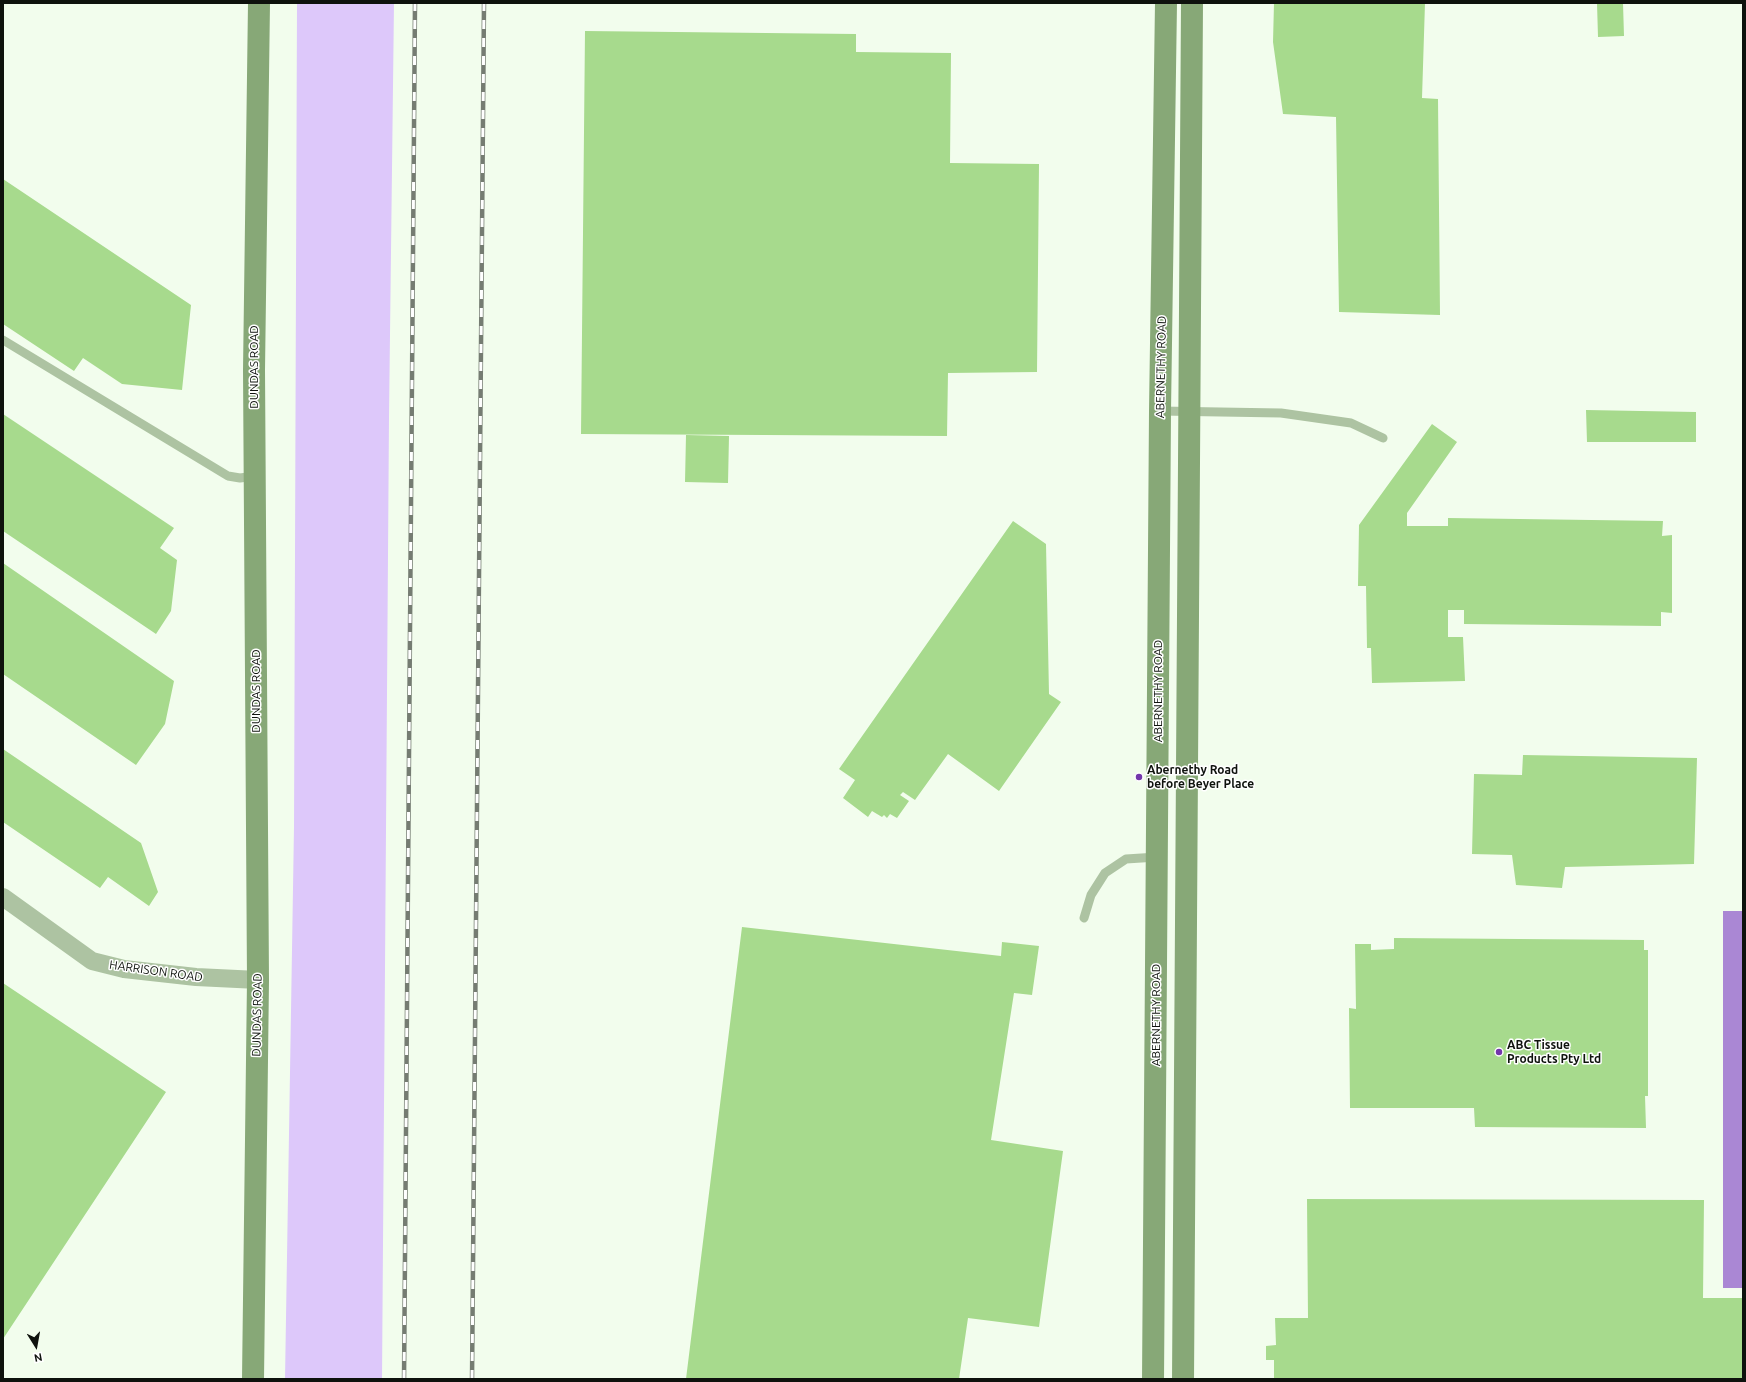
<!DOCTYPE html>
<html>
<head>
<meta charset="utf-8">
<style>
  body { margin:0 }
  #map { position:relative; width:1746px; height:1382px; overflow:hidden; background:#f2fded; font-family:Ubuntu,sans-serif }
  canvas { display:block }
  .frame { position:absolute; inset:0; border:4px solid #0e120d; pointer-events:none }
  .north { position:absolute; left:16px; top:1326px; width:40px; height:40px; -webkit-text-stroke:3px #fff; paint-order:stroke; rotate:169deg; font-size:11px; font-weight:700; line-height:16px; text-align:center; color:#0e120d }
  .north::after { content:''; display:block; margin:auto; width:14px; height:18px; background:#0e120d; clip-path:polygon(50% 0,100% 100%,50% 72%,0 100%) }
</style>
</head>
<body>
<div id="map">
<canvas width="1746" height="1382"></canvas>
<div class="frame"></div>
<div class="north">N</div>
</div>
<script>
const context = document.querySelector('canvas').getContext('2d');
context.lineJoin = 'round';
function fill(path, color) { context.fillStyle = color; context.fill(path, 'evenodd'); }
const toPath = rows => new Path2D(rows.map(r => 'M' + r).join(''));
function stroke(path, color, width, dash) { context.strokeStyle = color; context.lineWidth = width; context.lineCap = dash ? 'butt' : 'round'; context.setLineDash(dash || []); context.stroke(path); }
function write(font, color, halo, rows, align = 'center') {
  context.font = font + ' Ubuntu,sans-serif'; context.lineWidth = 3; context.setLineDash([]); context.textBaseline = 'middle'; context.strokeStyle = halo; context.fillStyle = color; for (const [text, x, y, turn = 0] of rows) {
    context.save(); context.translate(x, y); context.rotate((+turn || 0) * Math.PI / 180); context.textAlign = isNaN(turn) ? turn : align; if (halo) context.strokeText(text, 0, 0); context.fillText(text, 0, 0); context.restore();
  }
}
const green = toPath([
  [297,3,394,3,389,417,382,1379,285,1379,294,827]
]);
const water = toPath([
  [1723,911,1743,911,1743,1288,1723,1288]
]);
const building = toPath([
  [1274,3,1425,3,1422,98,1438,99,1440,315,1339,312,1336,117,1283,114,1273,42],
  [1597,3,1623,3,1624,36,1598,37],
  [585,31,856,34,856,52,951,53,950,163,1039,164,1037,372,948,373,947,436,581,434],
  [3,179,191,305,182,390,122,384,83,358,74,371,3,324],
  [1586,410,1696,412,1696,442,1587,442],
  [3,414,174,528,160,548,177,560,171,611,156,634,3,531],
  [1432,424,1457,442,1407,513,1407,526,1448,526,1448,518,1663,521,1662,536,1672,535,1672,613,1661,612,1661,626,1464,624,1464,610,1448,610,1448,637,1463,637,1465,681,1372,683,1371,648,1367,648,1366,586,1358,586,1359,525],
  [686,435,729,436,728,483,685,482],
  [1013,521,1046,544,1049,694,1061,702,999,791,948,754,915,800,903,792,900,795,909,801,897,818,890,814,887,818,884,815,882,817,872,811,868,817,843,798,855,780,839,769],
  [3,563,174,681,165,724,136,765,3,674],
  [3,749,141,843,158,892,149,906,108,877,100,888,3,822],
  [1523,755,1697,758,1694,864,1565,867,1562,888,1516,885,1512,855,1472,854,1474,774,1522,775],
  [742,927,1001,956,1002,942,1039,946,1032,995,1014,993,991,1140,1063,1151,1039,1327,968,1318,959,1379,686,1379],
  [1394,938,1644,940,1644,950,1648,950,1648,1096,1645,1096,1646,1128,1475,1127,1474,1108,1350,1108,1349,1008,1356,1009,1355,944,1371,944,1371,950,1394,949],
  [3,983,166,1092,3,1339],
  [1307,1199,1704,1200,1703,1298,1743,1298,1743,1379,1274,1379,1274,1360,1266,1360,1266,1346,1276,1345,1275,1318,1308,1318]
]);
const lane = toPath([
  [3,340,228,476,240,478,255,476],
  [1160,411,1281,413,1351,423,1383,438],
  [1084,918,1091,895,1105,873,1126,859,1157,857]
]);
const street = toPath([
  [3,897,92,961,124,969,196,977,258,980]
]);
const secondary = toPath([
  [253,1379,258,980,254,370,259,3],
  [1153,1379,1160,411,1166,3],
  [1183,1379,1192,3]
]);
const rail = toPath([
  [404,1379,415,3],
  [472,1379,484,3]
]);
const markers = [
  [1139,777,4,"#7336ab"],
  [1499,1052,4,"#7336ab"]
];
const streetNames = [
  ["DUNDAS ROAD",254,367,-90],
  ["ABERNETHY ROAD",1161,367,-89],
  ["DUNDAS ROAD",256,691,-90],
  ["ABERNETHY ROAD",1158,691,-90],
  ["HARRISON ROAD",156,971,8],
  ["DUNDAS ROAD",257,1015,-89],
  ["ABERNETHY ROAD",1156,1015,-90]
];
const poiNames = [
  ["Abernethy Road",1147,770],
  ["before Beyer Place",1147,784],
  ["ABC Tissue",1507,1045],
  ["Products Pty Ltd",1507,1059]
];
fill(green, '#ddc8fa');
fill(water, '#aa87d4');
fill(building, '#a7da8d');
stroke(lane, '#adc3a2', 9);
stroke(street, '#adc3a2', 18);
stroke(secondary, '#87a877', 22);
stroke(rail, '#757c72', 4.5);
stroke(rail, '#fff', 3, [9]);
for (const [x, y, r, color] of markers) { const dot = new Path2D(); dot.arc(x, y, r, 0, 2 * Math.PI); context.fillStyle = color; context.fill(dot); stroke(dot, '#fff', 1.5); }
write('12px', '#0e120d', '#fff', streetNames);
write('bold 12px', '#0e120d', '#fff', poiNames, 'left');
</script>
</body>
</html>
